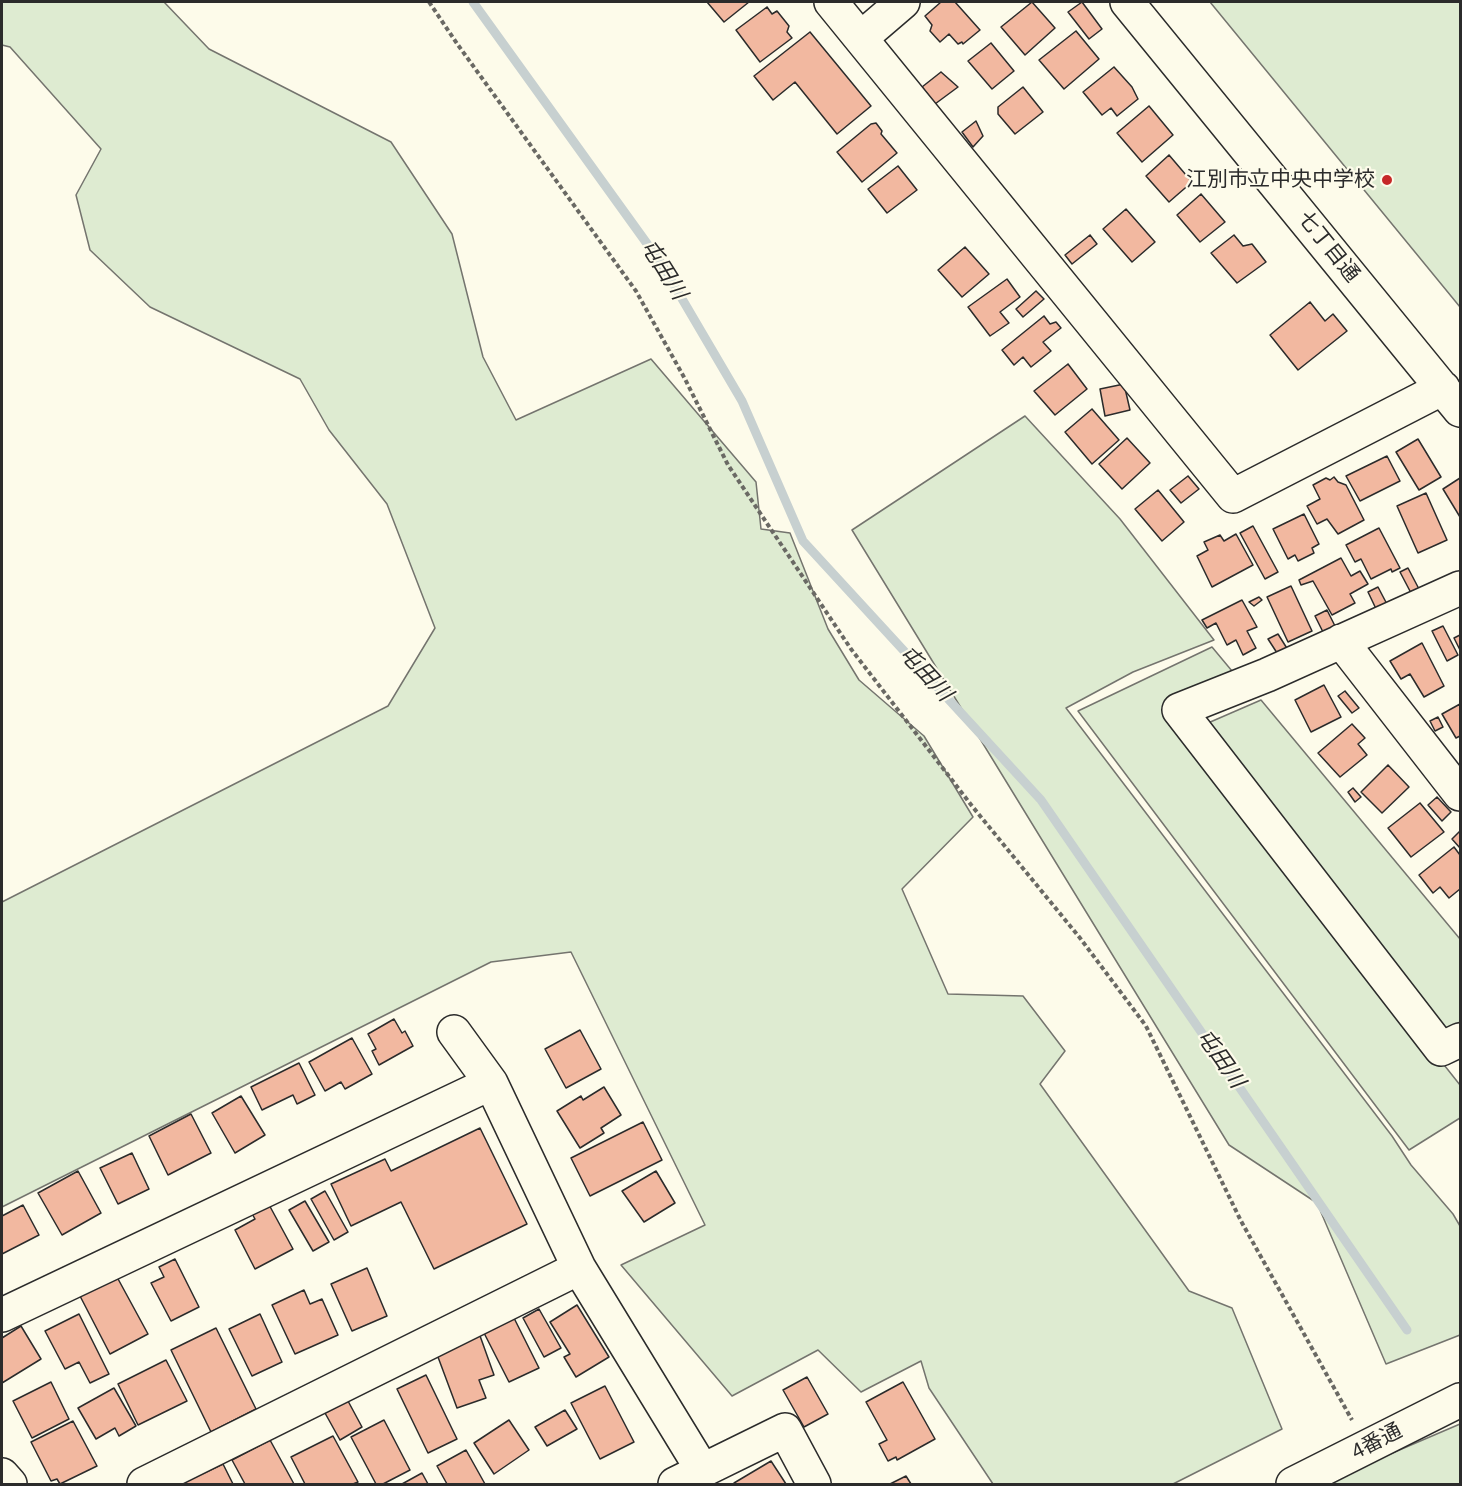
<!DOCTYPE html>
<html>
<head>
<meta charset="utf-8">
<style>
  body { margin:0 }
  #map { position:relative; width:1462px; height:1486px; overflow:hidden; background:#fdfbea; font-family:Helvetica,sans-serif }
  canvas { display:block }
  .frame { position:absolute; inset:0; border:3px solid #2b2b2b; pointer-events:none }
</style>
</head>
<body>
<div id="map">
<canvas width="1462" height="1486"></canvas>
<div class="frame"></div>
</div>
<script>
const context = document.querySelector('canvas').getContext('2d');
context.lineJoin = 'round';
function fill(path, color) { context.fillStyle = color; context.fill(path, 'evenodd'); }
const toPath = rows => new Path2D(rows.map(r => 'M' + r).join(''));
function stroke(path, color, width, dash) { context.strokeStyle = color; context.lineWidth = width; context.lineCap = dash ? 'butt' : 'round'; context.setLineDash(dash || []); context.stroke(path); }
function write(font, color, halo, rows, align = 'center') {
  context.font = font + ' Helvetica,"Noto Sans JP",sans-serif'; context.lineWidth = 4.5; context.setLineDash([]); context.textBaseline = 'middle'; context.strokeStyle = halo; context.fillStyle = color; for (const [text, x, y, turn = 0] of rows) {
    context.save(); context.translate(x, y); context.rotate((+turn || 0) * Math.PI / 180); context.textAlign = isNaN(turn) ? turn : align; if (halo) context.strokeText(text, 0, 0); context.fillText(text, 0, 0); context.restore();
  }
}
const green = toPath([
  [2,2,164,2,209,49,391,142,452,234,483,357,516,420,651,359,756,482,761,529,790,533,828,629,859,680,924,736,973,817,902,889,948,994,1023,996,1065,1051,1040,1084,1189,1291,1232,1308,1282,1429,1173,1484,993,1484,929,1388,921,1361,861,1392,818,1350,732,1396,621,1265,705,1225,571,952,491,962,2,1207,2,902,388,706,435,628,387,504,329,430,300,379,150,307,90,250,76,195,101,149,10,47,2,45,2,2],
  [1210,2,1460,2,1460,307,1210,2],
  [1025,416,1120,519,1214,640,1133,672,1066,708,1392,1136,1411,1165,1453,1214,1460,1226,1460,1335,1386,1364,1317,1203,1229,1145,852,530,1025,416],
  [1212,647,1237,677,1165,713,1460,1085,1460,1118,1409,1150,1078,711,1212,647],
  [1261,700,1460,939,1460,1022,1442,1031,1208,723,1261,700],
  [1460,1424,1460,1484,1320,1484,1460,1424]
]);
const stream = toPath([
  [473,2,661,263,742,401,803,541,1041,800,1407,1330]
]);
const building = toPath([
  [707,2,749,2,724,22,707,2],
  [941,2,955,2,980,30,963,44,962,42,958,44,949,34,940,42,930,31,932,25,925,16,941,2],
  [1032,2,1055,28,1025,55,1001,27,1032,2],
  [1082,2,1102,29,1089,39,1068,12,1082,2],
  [767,7,772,14,777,11,789,26,787,32,792,38,760,62,736,30,767,7],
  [1076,31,1099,59,1064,89,1039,60,1076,31],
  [810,32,871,106,837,134,795,82,773,100,754,76,810,32],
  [991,43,1014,71,992,89,968,61,991,43],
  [1114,67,1132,87,1138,99,1117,116,1111,108,1102,115,1083,92,1114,67],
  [941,72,958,87,935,104,922,87,941,72],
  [1023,87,1043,112,1015,134,998,114,998,107,1023,87],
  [1149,106,1173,135,1142,162,1117,133,1149,106],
  [976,121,983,136,973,147,962,132,976,121],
  [876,123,882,131,881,134,897,153,862,182,837,152,871,124,876,123],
  [1169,155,1192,182,1169,202,1146,176,1169,155],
  [898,166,917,190,887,213,868,189,898,166],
  [1201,194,1225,222,1200,242,1177,215,1201,194],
  [1126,209,1155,242,1132,262,1103,229,1126,209],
  [1090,235,1097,244,1072,264,1065,255,1090,235],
  [1234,235,1243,246,1252,244,1266,262,1237,283,1211,253,1234,235],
  [965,247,989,274,962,297,938,270,965,247],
  [1007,279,1020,297,1000,312,1009,323,990,336,968,307,1007,279],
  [1036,291,1044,299,1023,317,1016,309,1036,291],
  [1310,302,1325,321,1333,314,1347,331,1298,370,1270,335,1310,302],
  [1044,316,1050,324,1056,322,1061,328,1043,342,1051,351,1031,367,1023,357,1014,365,1002,350,1044,316],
  [1068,364,1087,389,1055,415,1034,391,1068,364],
  [1124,384,1130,410,1105,416,1100,389,1124,384],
  [1092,409,1119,440,1092,464,1065,432,1092,409],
  [1127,438,1150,463,1122,489,1099,464,1127,438],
  [1418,439,1441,477,1419,490,1396,452,1418,439],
  [1387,456,1400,481,1360,501,1346,476,1387,456],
  [1188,476,1199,489,1181,503,1170,490,1188,476],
  [1334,477,1338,482,1346,485,1364,520,1338,534,1327,519,1317,524,1307,506,1320,499,1313,485,1326,478,1330,480,1334,477],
  [1460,478,1460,517,1443,489,1460,478],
  [1158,490,1184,522,1162,541,1135,509,1158,490],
  [1426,493,1447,540,1418,553,1397,506,1426,493],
  [1304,514,1319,544,1312,548,1314,553,1298,561,1295,555,1288,559,1273,529,1304,514],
  [1253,526,1278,572,1265,579,1240,533,1253,526],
  [1379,528,1400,568,1392,572,1391,569,1371,579,1361,559,1355,562,1346,545,1379,528],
  [1236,534,1253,565,1212,587,1197,556,1208,550,1204,542,1220,535,1224,541,1236,534],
  [1341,558,1351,576,1360,571,1368,584,1350,594,1355,603,1332,615,1313,581,1301,585,1299,580,1341,558],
  [1408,568,1419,589,1411,593,1400,572,1408,568],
  [1291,586,1312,631,1288,642,1267,597,1291,586],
  [1378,587,1389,608,1378,613,1368,592,1378,587],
  [1259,597,1262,600,1254,606,1249,602,1259,597],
  [1242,600,1257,627,1247,631,1256,648,1243,655,1236,640,1227,645,1216,623,1207,628,1202,620,1242,600],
  [1327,610,1337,630,1325,636,1315,616,1327,610],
  [1443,626,1458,655,1447,661,1432,631,1443,626],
  [1278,634,1288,650,1279,656,1268,639,1278,634],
  [1460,635,1460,650,1454,638,1460,635],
  [1422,643,1444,686,1424,697,1410,674,1401,679,1390,661,1422,643],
  [1324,685,1341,717,1311,732,1295,700,1324,685],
  [1345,691,1359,708,1352,713,1338,696,1345,691],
  [1460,704,1460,736,1456,738,1442,714,1460,704],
  [1438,717,1443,727,1435,731,1430,721,1438,717],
  [1352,724,1365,738,1358,744,1367,755,1340,777,1318,753,1352,724],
  [1388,765,1409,787,1382,813,1361,792,1388,765],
  [1353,788,1361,797,1355,802,1348,792,1353,788],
  [1437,797,1451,812,1442,821,1428,805,1437,797],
  [1420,803,1444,832,1411,857,1388,828,1420,803],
  [1460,831,1460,848,1452,839,1460,831],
  [1454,847,1460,855,1460,889,1449,898,1440,887,1433,893,1419,875,1454,847],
  [394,1019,402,1033,405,1031,413,1046,379,1065,372,1051,376,1049,368,1034,394,1019],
  [580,1030,601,1069,566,1088,545,1049,580,1030],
  [352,1038,372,1074,345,1089,341,1082,325,1091,309,1062,352,1038],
  [299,1063,315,1095,297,1104,293,1095,262,1110,251,1087,299,1063],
  [604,1087,621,1115,601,1128,604,1133,580,1148,557,1111,581,1096,583,1100,604,1087],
  [241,1096,265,1135,235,1153,212,1113,241,1096],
  [191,1114,211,1153,168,1175,149,1136,191,1114],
  [643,1122,662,1160,590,1196,571,1158,643,1122],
  [480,1128,527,1224,434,1269,401,1202,351,1226,331,1184,385,1159,391,1171,480,1128],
  [132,1153,149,1189,118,1204,100,1168,132,1153],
  [78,1171,101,1213,62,1235,38,1193,78,1171],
  [656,1171,675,1203,644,1222,622,1191,656,1171],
  [325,1191,348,1232,334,1240,311,1199,325,1191],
  [267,1201,293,1249,255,1269,235,1230,255,1219,250,1210,267,1201],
  [305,1201,329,1242,313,1251,289,1210,305,1201],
  [23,1205,39,1235,2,1254,2,1216,23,1205],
  [175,1259,199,1307,171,1321,151,1283,164,1277,159,1267,175,1259],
  [367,1268,387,1316,352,1331,331,1284,367,1268],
  [117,1277,148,1334,110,1354,80,1296,117,1277],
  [304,1290,310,1304,322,1299,338,1335,295,1354,272,1305,304,1290],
  [577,1305,609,1357,576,1377,564,1357,570,1354,550,1322,577,1305],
  [539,1309,561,1348,544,1357,523,1318,539,1309],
  [79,1314,109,1374,90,1383,79,1362,65,1369,45,1331,79,1314],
  [260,1314,282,1362,252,1376,229,1329,260,1314],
  [513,1316,539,1368,509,1382,483,1331,513,1316],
  [21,1326,41,1359,2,1383,2,1338,21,1326],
  [216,1328,256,1409,211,1432,171,1350,216,1328],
  [479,1333,494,1375,479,1380,486,1398,457,1408,435,1349,479,1333],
  [166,1360,187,1401,138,1425,118,1384,166,1360],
  [426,1375,457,1439,428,1453,397,1389,426,1375],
  [807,1377,828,1414,804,1427,783,1390,807,1377],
  [51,1382,69,1419,32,1438,13,1401,51,1382],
  [903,1382,935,1439,897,1460,896,1457,888,1461,879,1444,887,1440,866,1402,903,1382],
  [605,1386,634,1442,600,1459,571,1403,605,1386],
  [114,1388,136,1426,119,1436,115,1428,96,1439,78,1408,114,1388],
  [348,1401,362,1427,340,1440,325,1413,348,1401],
  [565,1410,577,1429,547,1446,535,1427,565,1410],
  [384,1420,410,1470,383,1484,376,1484,351,1437,384,1420],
  [509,1420,529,1450,494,1474,474,1443,509,1420],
  [73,1421,97,1466,60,1484,57,1479,51,1481,31,1442,73,1421],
  [333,1436,358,1482,353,1484,305,1484,291,1457,333,1436],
  [270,1440,294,1484,245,1484,232,1460,270,1440],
  [466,1450,485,1484,447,1484,437,1466,466,1450],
  [771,1461,786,1484,735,1484,734,1483,771,1461],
  [223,1464,233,1484,185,1484,184,1483,187,1481,223,1464],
  [422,1473,428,1484,402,1484,422,1473],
  [906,1476,911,1484,890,1484,906,1476]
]);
const path = toPath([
  [429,2,458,45,636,291,685,379,728,465,851,649,972,806,1080,938,1146,1026,1241,1221,1352,1420]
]);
const minor = toPath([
  [831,2,1233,496,1443,388],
  [1127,2,1460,410],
  [861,38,903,2],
  [1460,588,1267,675,1179,710,1441,1049,1460,1040],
  [1341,641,1460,794],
  [454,1032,491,1083,579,1268,703,1471],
  [2,1315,491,1083],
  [2,1475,10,1484],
  [144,1484,579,1268],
  [675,1484,785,1430,814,1484],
  [1293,1484,1460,1400]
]);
const markers = [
  [1387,180,6,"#c62828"]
];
const poiNames = [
  ["江別市立中央中学校",1375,180]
];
const streetNames = [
  ["七丁目通",1328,247,51],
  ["4番通",1377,1442,-27]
];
const waterNames = [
  ["屯田川",663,270,58],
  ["屯田川",925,674,47],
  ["屯田川",1220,1059,55]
];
fill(green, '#deebd1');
stroke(green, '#74746e', 1.5);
stroke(stream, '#c7d0d0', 9);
fill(building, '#f2b8a0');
stroke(building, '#2b2b2b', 1.5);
stroke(minor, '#2b2b2b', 36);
stroke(path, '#6a6964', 4, [4.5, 3]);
stroke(minor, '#fdfbea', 33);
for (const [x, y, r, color] of markers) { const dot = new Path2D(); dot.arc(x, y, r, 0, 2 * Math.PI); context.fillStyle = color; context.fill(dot); stroke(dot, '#fdfbea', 2); }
write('21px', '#2b2b2b', '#fdfbea', poiNames, 'right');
write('21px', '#2b2b2b', '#fdfbea', streetNames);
write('italic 22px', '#2b2b2b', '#fdfbea', waterNames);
</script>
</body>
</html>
